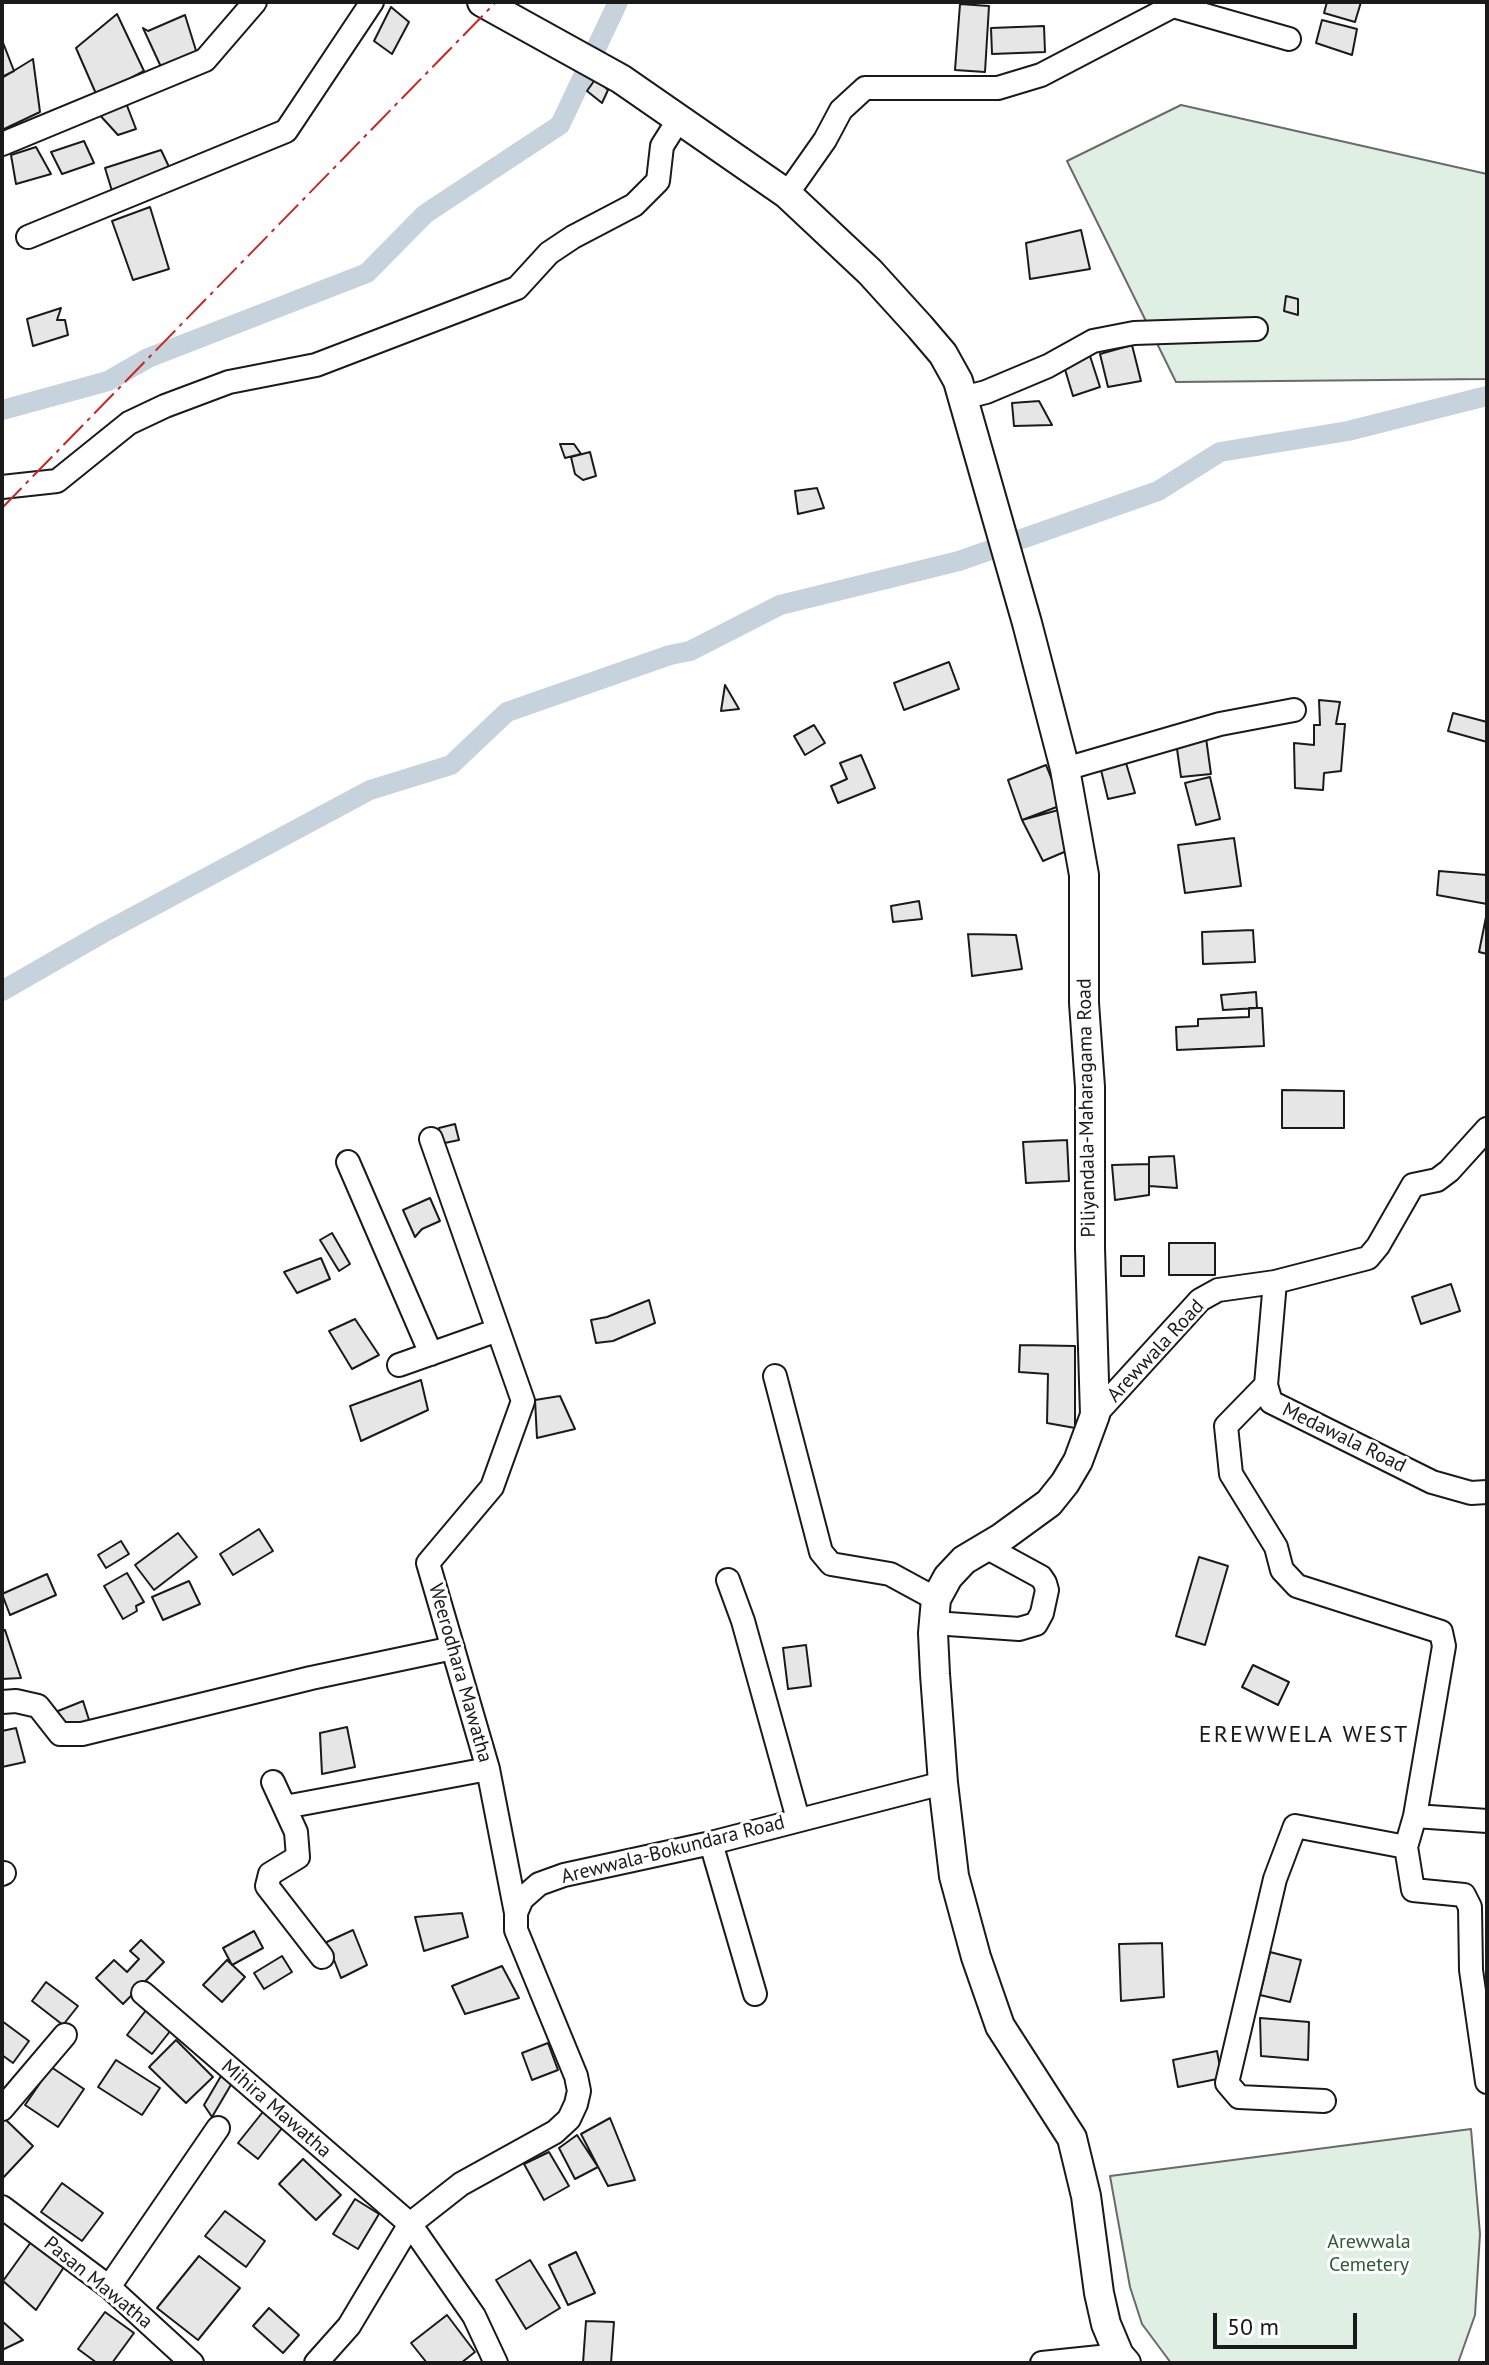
<!DOCTYPE html>
<html>
<head>
<meta charset="utf-8">
<style>
  body { margin:0 }
  #map { position:relative; width:1489px; height:2365px; overflow:hidden; background:#fff; font-family:"PT Sans",sans-serif }
  canvas { display:block }
  .frame { position:absolute; inset:0; border:4px solid #1a1a1a; pointer-events:none }
  .scale { position:absolute; left:1213px; top:2313px; width:144px; height:36px; box-sizing:border-box; border:4px solid #1a1a1a; border-top:0; padding-left:10px; font-size:24px; line-height:28px; white-space:nowrap; color:#1a1a1a; -webkit-text-stroke:6px #fff; paint-order:stroke }
</style>
</head>
<body>
<div id="map">
<canvas width="1489" height="2365"></canvas>
<div class="frame"></div>
<div class="scale">50 m</div>
</div>
<script>
const context = document.querySelector('canvas').getContext('2d');
context.lineJoin = 'round';
function fill(path, color) { context.fillStyle = color; context.fill(path, 'evenodd'); }
const toPath = rows => new Path2D(rows.map(r => 'M' + r).join(''));
function stroke(path, color, width, dash) { context.strokeStyle = color; context.lineWidth = width; context.lineCap = dash ? 'butt' : 'round'; context.setLineDash(dash || []); context.stroke(path); }
function write(font, color, halo, rows, align = 'center') {
  context.font = font + ' "PT Sans",sans-serif'; context.lineWidth = 6; context.setLineDash([]); context.textBaseline = 'middle'; context.strokeStyle = halo; context.fillStyle = color; for (const [text, x, y, turn = 0] of rows) {
    context.save(); context.translate(x, y); context.rotate((+turn || 0) * Math.PI / 180); context.textAlign = isNaN(turn) ? turn : align; if (halo) context.strokeText(text, 0, 0); context.fillText(text, 0, 0); context.restore();
  }
}
const green = toPath([
  [1181,105,1487,174,1487,379,1176,382,1067,161,1181,105],
  [1471,2129,1480,2234,1475,2315,1458,2363,1171,2363,1142,2324,1130,2287,1110,2176,1471,2129]
]);
const canal = toPath([
  [2,410,108,381,148,358,367,273,425,214,560,125,618,2],
  [2,991,103,933,370,790,451,765,507,712,670,655,690,651,780,605,959,561,1158,491,1220,452,1348,431,1487,396]
]);
const building = toPath([
  [1327,2,1361,2,1355,22,1324,13,1327,2],
  [960,4,989,6,985,72,955,70,960,4],
  [391,7,409,22,392,54,374,41,391,7],
  [117,14,144,71,97,96,76,48,117,14],
  [185,15,198,57,162,69,143,28,148,31,185,15],
  [1322,20,1357,29,1352,55,1316,43,1322,20],
  [1044,26,1045,52,992,54,991,28,1044,26],
  [2,40,14,71,2,77,2,40],
  [33,59,40,112,2,130,2,78,33,59],
  [596,78,608,90,602,103,587,91,596,78],
  [126,103,136,129,118,135,97,112,126,103],
  [84,141,94,163,62,174,51,152,84,141],
  [36,147,51,174,16,184,11,155,36,147],
  [161,150,171,171,112,191,105,168,161,150],
  [150,207,169,269,133,280,112,221,150,207],
  [1081,230,1090,269,1030,279,1026,243,1081,230],
  [1286,296,1298,299,1298,315,1284,311,1286,296],
  [61,308,57,320,65,320,68,335,33,346,27,319,61,308],
  [1132,345,1141,381,1108,387,1100,354,1132,345],
  [1090,356,1100,387,1073,396,1064,366,1090,356],
  [1039,401,1052,425,1014,426,1012,403,1039,401],
  [560,444,574,444,581,454,565,458,560,444],
  [590,452,596,476,583,480,575,474,571,457,590,452],
  [817,488,824,508,798,514,795,491,817,488],
  [949,662,959,689,904,710,894,683,949,662],
  [725,685,739,709,721,711,725,685],
  [1319,700,1340,702,1336,724,1345,724,1341,771,1324,773,1323,790,1295,788,1294,743,1314,745,1314,725,1320,725,1319,700],
  [1453,713,1487,722,1487,742,1448,731,1453,713],
  [814,725,825,743,805,755,794,736,814,725],
  [1206,738,1211,774,1181,777,1176,742,1206,738],
  [861,755,875,788,838,803,831,786,847,779,840,763,861,755],
  [1126,763,1135,793,1108,799,1101,770,1126,763],
  [1046,765,1062,805,1022,820,1008,780,1046,765],
  [1210,777,1220,819,1196,825,1185,783,1210,777],
  [1062,809,1076,847,1043,861,1022,820,1062,809],
  [1234,838,1241,886,1185,893,1178,845,1234,838],
  [1439,871,1487,875,1487,904,1437,895,1439,871],
  [919,901,922,919,893,922,891,906,919,901],
  [1487,912,1487,954,1479,952,1487,912],
  [1253,930,1255,962,1203,964,1202,932,1253,930],
  [968,934,1016,935,1022,969,972,976,968,934],
  [1256,992,1257,1008,1223,1010,1221,995,1256,992],
  [1249,1008,1262,1008,1264,1046,1177,1050,1176,1027,1198,1026,1198,1019,1249,1017,1249,1008],
  [1282,1090,1344,1091,1344,1128,1282,1128,1282,1090],
  [455,1124,459,1140,440,1144,439,1128,455,1124],
  [1067,1140,1069,1181,1026,1183,1023,1142,1067,1140],
  [1174,1156,1177,1188,1149,1186,1149,1157,1174,1156],
  [1149,1164,1149,1195,1115,1200,1112,1165,1149,1164],
  [430,1198,440,1221,422,1229,415,1237,403,1210,430,1198],
  [332,1233,350,1264,339,1271,320,1240,332,1233],
  [1169,1243,1215,1243,1215,1275,1169,1275,1169,1243],
  [1121,1256,1144,1256,1144,1276,1121,1276,1121,1256],
  [321,1258,330,1279,297,1293,284,1272,321,1258],
  [1451,1284,1460,1311,1421,1324,1412,1297,1451,1284],
  [649,1300,655,1323,613,1341,596,1343,591,1320,607,1317,649,1300],
  [355,1319,379,1355,352,1369,329,1331,355,1319],
  [1020,1345,1075,1346,1075,1428,1047,1423,1048,1374,1019,1372,1020,1345],
  [421,1380,428,1410,361,1441,350,1406,421,1380],
  [560,1396,575,1429,537,1438,535,1400,560,1396],
  [259,1529,273,1551,233,1575,220,1554,259,1529],
  [178,1533,197,1557,154,1590,135,1565,178,1533],
  [121,1541,129,1554,106,1568,98,1555,121,1541],
  [1199,1557,1228,1566,1205,1645,1176,1636,1199,1557],
  [127,1573,144,1602,136,1606,137,1611,123,1619,104,1586,127,1573],
  [47,1574,56,1595,10,1615,2,1594,47,1574],
  [189,1581,200,1604,163,1620,152,1597,189,1581],
  [5,1630,21,1678,2,1679,2,1631,5,1630],
  [806,1645,811,1686,788,1689,783,1648,806,1645],
  [1253,1665,1289,1682,1278,1705,1242,1687,1253,1665],
  [83,1701,91,1726,65,1727,53,1713,83,1701],
  [347,1727,355,1767,322,1774,320,1733,347,1727],
  [16,1728,25,1762,2,1767,2,1731,16,1728],
  [462,1913,468,1937,424,1951,415,1917,462,1913],
  [353,1930,367,1965,341,1978,334,1960,324,1964,318,1946,353,1930],
  [254,1931,263,1948,232,1965,223,1948,254,1931],
  [141,1940,164,1962,123,2004,96,1978,114,1960,127,1972,139,1959,130,1951,141,1940],
  [1162,1943,1164,1997,1121,2001,1119,1944,1162,1943],
  [1270,1952,1301,1960,1290,2002,1260,1995,1270,1952],
  [282,1956,292,1972,264,1989,254,1973,282,1956],
  [227,1960,245,1977,222,2002,203,1985,227,1960],
  [502,1966,519,1998,465,2014,452,1986,502,1966],
  [46,1982,78,2006,63,2025,32,2001,46,1982],
  [150,2005,175,2025,152,2054,127,2035,150,2005],
  [1260,2018,1309,2022,1308,2060,1261,2056,1260,2018],
  [2,2021,29,2041,13,2063,2,2055,2,2021],
  [176,2040,213,2077,186,2103,149,2067,176,2040],
  [548,2043,558,2070,532,2080,522,2053,548,2043],
  [1217,2051,1222,2078,1178,2087,1173,2060,1217,2051],
  [116,2060,160,2088,142,2115,98,2087,116,2060],
  [51,2067,84,2089,58,2127,25,2105,51,2067],
  [221,2076,232,2083,212,2117,204,2105,221,2076],
  [266,2108,286,2123,258,2159,238,2143,266,2108],
  [610,2118,635,2180,608,2186,581,2134,610,2118],
  [5,2119,33,2146,2,2179,2,2122,5,2119],
  [577,2135,598,2167,575,2179,559,2148,577,2135],
  [549,2152,569,2186,544,2200,524,2164,549,2152],
  [303,2159,341,2195,316,2220,279,2184,303,2159],
  [62,2183,103,2213,82,2241,41,2212,62,2183],
  [355,2199,379,2214,358,2249,333,2234,355,2199],
  [225,2211,265,2241,246,2267,205,2236,225,2211],
  [31,2242,64,2267,36,2310,3,2281,31,2242],
  [576,2252,595,2293,568,2305,549,2265,576,2252],
  [199,2256,240,2288,198,2340,157,2308,199,2256],
  [530,2260,560,2308,526,2329,496,2280,530,2260],
  [269,2308,299,2335,283,2353,253,2326,269,2308],
  [105,2312,134,2333,112,2363,97,2363,78,2349,105,2312],
  [447,2315,475,2352,461,2363,427,2363,411,2343,447,2315],
  [2,2321,23,2340,2,2350,2,2321],
  [586,2321,614,2322,611,2363,583,2363,586,2321]
]);
const minor = toPath([
  [2,144,205,60,255,2],
  [787,194,825,140,841,110,865,88,998,88,1041,75,1173,6,1289,39],
  [28,237,286,131,372,2],
  [963,398,986,392,1048,366,1093,341,1134,333,1256,329],
  [2,487,57,481,129,423,165,406,229,382,316,365,517,288,549,253,573,237,634,205,658,181,662,146,679,119],
  [1065,769,1220,724,1294,710],
  [431,1139,523,1401,492,1487,428,1563,488,1769,516,1913],
  [348,1162,431,1354],
  [1275,1282,1266,1385,1271,1402,1432,1482,1471,1493,1487,1492],
  [399,1365,498,1330],
  [775,1376,821,1552,831,1564,890,1574,936,1599],
  [1266,1385,1226,1426,1231,1474,1276,1547,1282,1570,1297,1586,1441,1632,1444,1646,1415,1816,1406,1847,1413,1890,1464,1895,1470,1907,1471,1970,1487,2082],
  [1095,1415,1200,1300,1218,1290,1275,1282,1368,1258,1378,1246,1413,1185,1437,1180,1449,1171,1487,1129],
  [728,1580,743,1621,798,1819],
  [934,1623,1019,1629,1036,1624,1042,1613,1047,1590,1045,1583,1041,1577,986,1547],
  [2,1702,16,1701,38,1706,60,1734,82,1734,311,1678,453,1648],
  [273,1782,296,1832,298,1857,270,1874,267,1886,322,1957],
  [285,1807,488,1769],
  [1415,1816,1487,1821],
  [711,1843,755,1994],
  [2,1874,4,1873],
  [143,1993,410,2224,474,2316,496,2363],
  [1324,2101,1239,2097,1227,2083,1275,1879,1295,1826,1406,1847],
  [2,2109,65,2035],
  [2,2207,109,2287,192,2363],
  [109,2287,218,2128],
  [316,2363,349,2326,410,2224,461,2184,555,2132,569,2119,576,2104,579,2091,576,2076,516,1930,516,1913,522,1899,539,1884,564,1875,711,1843,943,1783],
  [1042,2363,1119,2355]
]);
const major = toPath([
  [482,2,621,79,787,194,870,272,920,327,943,354,958,381,1027,623,1065,769,1084,875,1084,1003,1090,1087,1090,1248,1095,1415,1078,1461,1065,1483,1049,1503,1001,1538,964,1560,948,1577,936,1599,933,1633,935,1674,943,1783,954,1876,976,1957,1000,2026,1072,2138,1086,2196,1099,2293,1106,2324,1119,2355,1126,2363]
]);
const power = toPath([
  [2,508,496,2]
]);
const streetNames = [
  ["Piliyandala-Maharagama Road",1087,1108,-91],
  ["Arewwala Road",1156,1351,-47],
  ["Medawala Road",1344,1438,26],
  ["Weerodhara Mawatha",460,1673,74],
  ["Arewwala-Bokundara Road",673,1850,-14],
  ["Mihira Mawatha",276,2109,41],
  ["Pasan Mawatha",98,2283,39]
];
const parkNames = [
  ["Arewwala",1369,2242],
  ["Cemetery",1369,2265]
];
const quarterNames = [
  ["EREWWELA WEST",1304,1735]
];
fill(green, '#e0efe3');
stroke(green, '#6a6a6a', 2);
stroke(canal, '#c6d2dc', 20);
fill(building, '#e6e6e6');
stroke(building, '#1a1a1a', 2);
stroke(minor, '#1a1a1a', 26);
stroke(major, '#1a1a1a', 32);
stroke(minor, '#fff', 22);
stroke(major, '#fff', 28);
stroke(power, '#c62828', 2, [28, 6, 4, 6]);
write('20px', '#1a1a1a', '#fff', streetNames);
write('20px', '#2b5a34', '#fff', parkNames);
context.letterSpacing = '2px';
write('24px', '#1a1a1a', '#fff', quarterNames);
context.letterSpacing = '0px';
</script>
</body>
</html>
